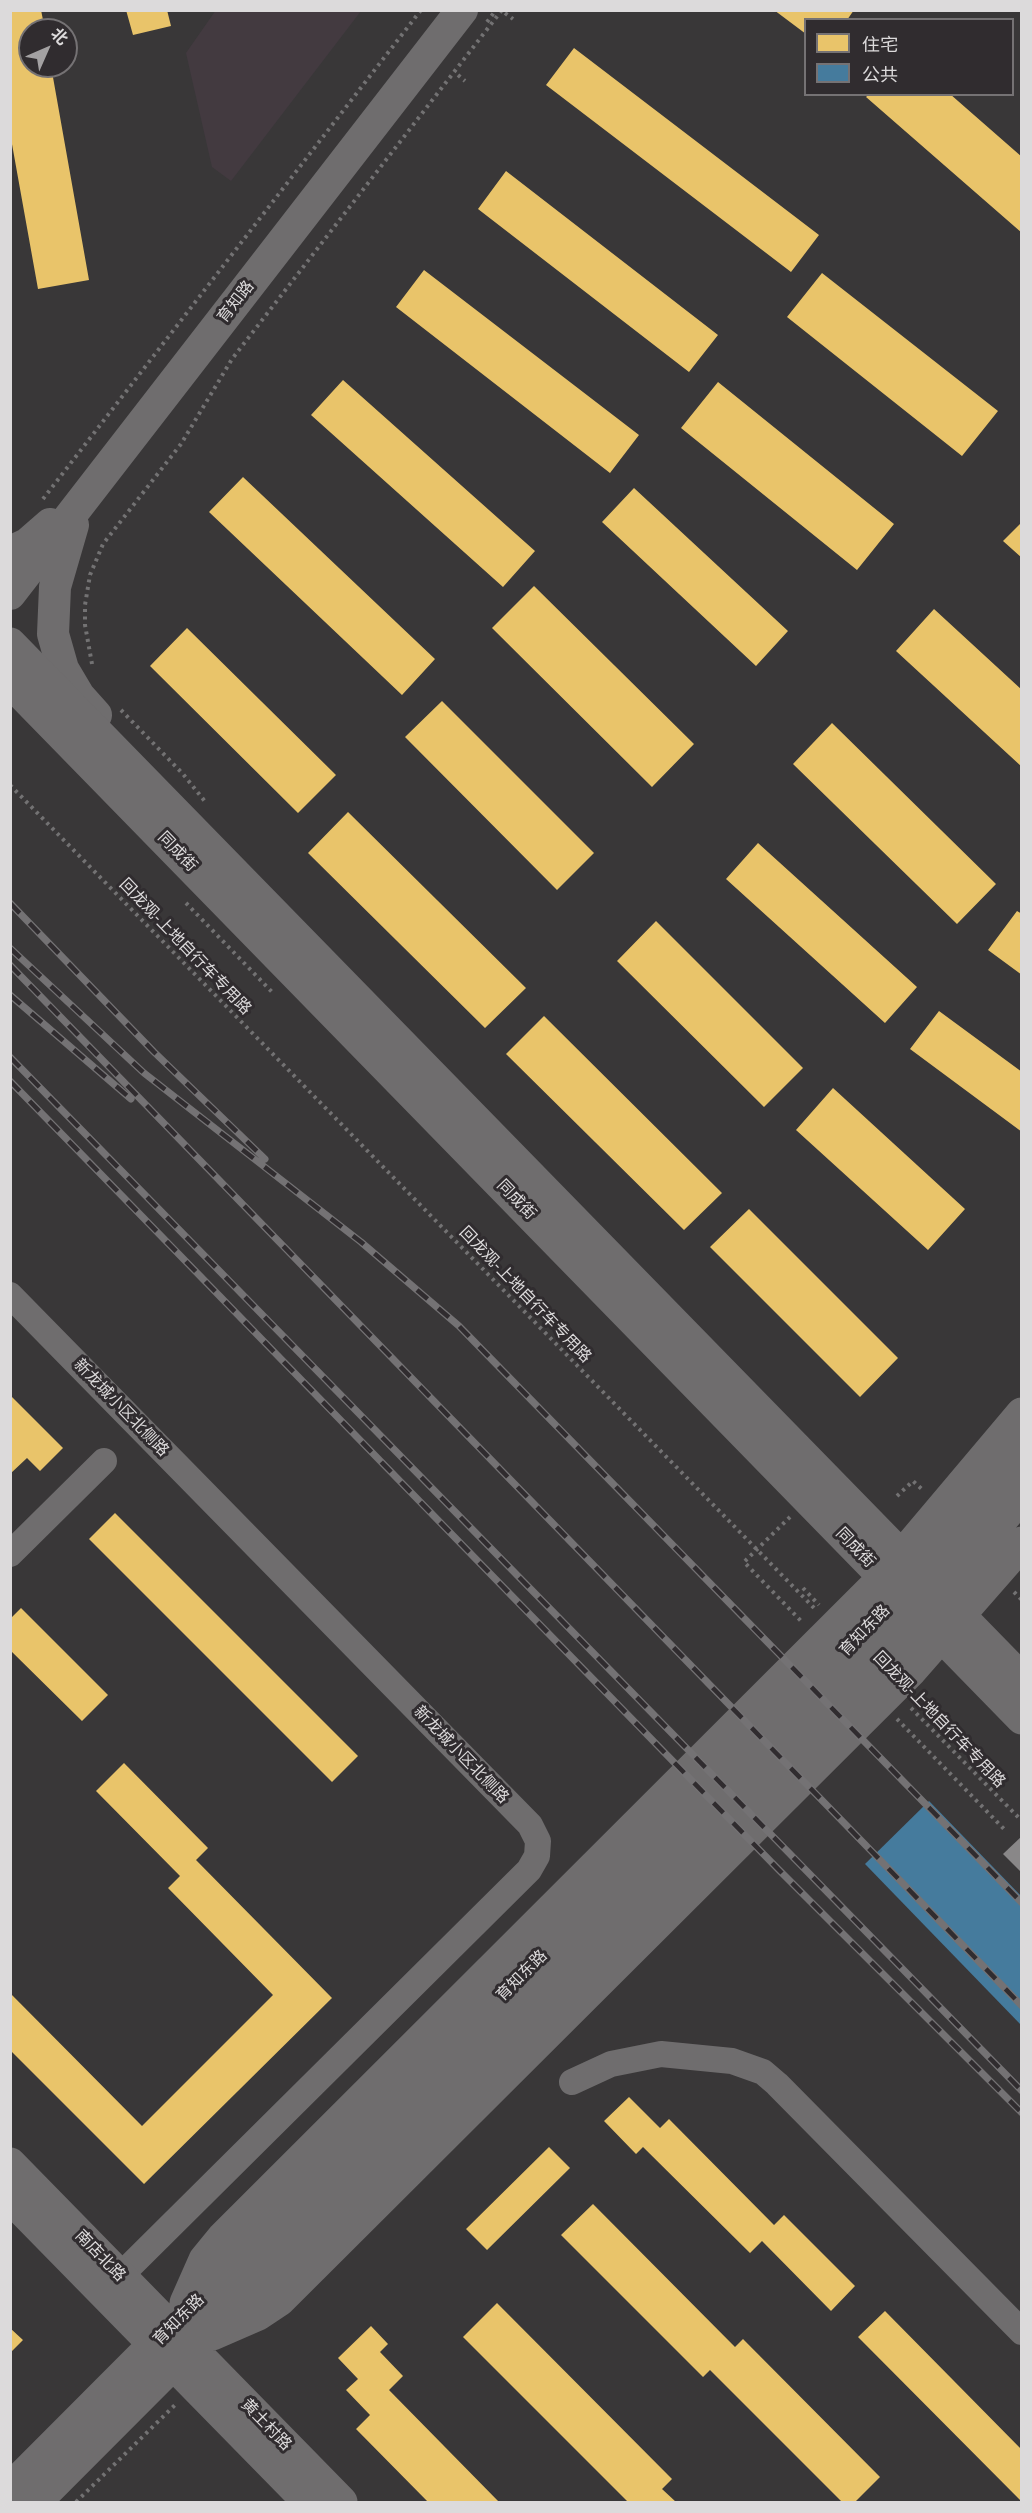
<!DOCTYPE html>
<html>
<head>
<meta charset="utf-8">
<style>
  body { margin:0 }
  #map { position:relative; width:1032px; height:2513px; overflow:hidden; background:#393738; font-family:Arial,"Noto Sans SC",sans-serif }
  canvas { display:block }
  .frame { position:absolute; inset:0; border:12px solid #dcdadb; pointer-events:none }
  .legend { position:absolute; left:804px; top:18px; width:210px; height:78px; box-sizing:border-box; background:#302c2f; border:2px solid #757274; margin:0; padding:8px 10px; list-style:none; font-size:18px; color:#dcdadb }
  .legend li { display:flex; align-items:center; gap:12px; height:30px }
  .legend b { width:30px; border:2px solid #757274 }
  .north { position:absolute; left:18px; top:18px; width:60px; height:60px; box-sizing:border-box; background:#302c2f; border:2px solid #757274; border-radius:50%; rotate:45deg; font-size:16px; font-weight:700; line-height:24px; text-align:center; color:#dcdadb }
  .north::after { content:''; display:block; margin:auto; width:21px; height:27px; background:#a3a1a2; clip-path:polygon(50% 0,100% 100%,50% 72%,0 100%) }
</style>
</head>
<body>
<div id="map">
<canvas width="1032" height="2513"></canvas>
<div class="frame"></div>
<ul class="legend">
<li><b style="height:16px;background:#e9c46a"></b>住宅</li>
<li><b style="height:16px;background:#457b9d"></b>公共</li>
</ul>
<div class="north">北</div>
</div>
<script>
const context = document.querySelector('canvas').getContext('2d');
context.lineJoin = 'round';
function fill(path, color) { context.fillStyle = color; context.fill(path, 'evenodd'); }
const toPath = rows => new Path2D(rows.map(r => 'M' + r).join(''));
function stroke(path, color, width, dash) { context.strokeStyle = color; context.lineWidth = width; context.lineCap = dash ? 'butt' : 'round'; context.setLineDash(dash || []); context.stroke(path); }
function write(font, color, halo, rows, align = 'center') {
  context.font = font + ' Arial,"Noto Sans SC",sans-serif'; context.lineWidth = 6; context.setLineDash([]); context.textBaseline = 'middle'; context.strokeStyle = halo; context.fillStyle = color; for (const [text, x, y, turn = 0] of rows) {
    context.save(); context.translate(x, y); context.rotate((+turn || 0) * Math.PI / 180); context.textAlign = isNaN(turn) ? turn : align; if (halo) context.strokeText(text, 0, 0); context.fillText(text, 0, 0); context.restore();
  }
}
const built = toPath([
  [216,10,361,11,231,181,212,167,186,53]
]);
const homes = toPath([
  [10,10,41,10,45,30,30,30,30,66,51,66,89,280,38,289,10,133],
  [126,10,167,10,171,26,133,35],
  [774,10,854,10,847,20,806,20,806,34],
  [574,48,819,235,791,272,546,85],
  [869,94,950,94,1022,157,1022,233,866,97],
  [506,171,718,335,689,372,478,209],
  [424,270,639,435,610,473,396,307],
  [822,273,998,411,962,456,787,317],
  [343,380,535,551,503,587,311,415],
  [718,382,894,524,857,570,681,428],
  [243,477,435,659,402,695,209,512],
  [634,488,788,631,756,666,602,522],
  [1022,522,1022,558,1003,541],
  [534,586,694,744,652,787,492,628],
  [934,609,1022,690,1022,767,896,651],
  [187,628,336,775,298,813,150,666],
  [442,701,594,853,557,890,405,737],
  [832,723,996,884,957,924,793,764],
  [348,812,526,988,485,1028,308,853],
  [758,843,917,987,885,1023,726,879],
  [1017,911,1022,914,1022,975,988,950],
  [656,921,803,1068,764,1107,617,961],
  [939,1011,1022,1072,1022,1132,910,1049],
  [544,1016,722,1193,684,1230,506,1054],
  [833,1088,965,1209,928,1250,796,1130],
  [749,1209,898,1358,860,1397,710,1247],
  [10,1395,63,1448,40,1471,27,1458,10,1474],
  [115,1513,358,1756,332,1782,89,1539],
  [21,1608,108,1695,82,1721,10,1650,10,1619],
  [124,1763,208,1848,196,1860,332,1998,144,2184,10,2050,10,1993,142,2126,273,1995,168,1888,180,1876,96,1791],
  [629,2097,660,2128,669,2119,774,2225,784,2215,855,2286,831,2311,762,2241,750,2253,643,2147,636,2154,604,2121],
  [549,2147,570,2168,487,2250,466,2229],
  [593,2204,735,2347,743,2339,880,2477,855,2502,842,2502,710,2370,703,2377,561,2235],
  [497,2303,672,2479,662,2489,676,2502,628,2502,463,2337],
  [885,2311,1022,2450,1022,2502,858,2337],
  [371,2326,388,2344,380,2352,403,2376,389,2390,499,2502,428,2502,356,2429,370,2415,346,2390,358,2379,338,2358],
  [10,2328,23,2340,10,2353]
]);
const public = toPath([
  [929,1801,1022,1897,1022,2026,865,1864]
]);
const building = toPath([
  [1022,1836,1022,1873,1003,1854]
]);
const path = toPath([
  [505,13,513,19],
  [487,22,496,10],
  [458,75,465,81],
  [43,499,421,10],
  [92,664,85,625,85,605,90,575,103,544,181,444,232,359,502,10],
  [121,710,183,774,207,804],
  [10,785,816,1610],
  [186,903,272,992],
  [897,1496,913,1481,924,1491],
  [790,1517,744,1562,802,1622],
  [803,1588,819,1605],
  [1014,1592,1022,1600],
  [922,1697,945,1721],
  [911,1708,1022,1821],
  [897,1719,1004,1829],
  [76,2502,176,2404]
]);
const minor = toPath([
  [10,1295,530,1825,538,1841,537,1856,529,1870,120,2276],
  [10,1554,104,1461],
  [572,2082,611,2064,661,2054,732,2061,763,2072,777,2084,1022,2332]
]);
const tertiary = toPath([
  [73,525,55,587,53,634,63,669,79,696,96,715],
  [10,552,27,544,50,524],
  [10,594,462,10]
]);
const secondary = toPath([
  [10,644,1022,1680],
  [10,681,1022,1718],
  [10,2164,341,2502],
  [10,2197,309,2502],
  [186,2303,205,2260,223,2238,882,1580,1022,1414],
  [212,2334,258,2314,279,2300,911,1670,1022,1543],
  [10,2489,869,1628,928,1565,1022,1452],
  [35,2502,888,1647,948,1583,1022,1495]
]);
const rail = toPath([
  [10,903,154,1052,265,1159],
  [10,948,144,1073,361,1242,459,1326,1022,1903],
  [10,965,1022,2006],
  [10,995,131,1099],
  [10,1057,1022,2091],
  [10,1081,778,1869,1022,2113]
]);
const streetNames = [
  ["育知路",236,302,-52],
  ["同成街",177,852,46],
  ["回龙观-上地自行车专用路",185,947,46],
  ["同成街",516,1200,46],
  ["回龙观-上地自行车专用路",525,1295,46],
  ["新龙城小区北侧路",121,1408,46],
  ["同成街",855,1548,46],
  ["育知东路",865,1631,-46],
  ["回龙观-上地自行车专用路",939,1720,46],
  ["新龙城小区北侧路",461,1755,46],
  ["育知东路",522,1976,-45],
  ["南店北路",100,2256,46],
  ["育知东路",179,2320,-45],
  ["黄土村路",266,2425,46]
];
fill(built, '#433a40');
fill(homes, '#e9c46a');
fill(public, '#457b9d');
fill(building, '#898788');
stroke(path, '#737273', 4, [3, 4.5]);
stroke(minor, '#6f6d6e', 26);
stroke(tertiary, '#6f6d6e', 32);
stroke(secondary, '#6f6d6e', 33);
stroke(rail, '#747274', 7);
stroke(rail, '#302c2f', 4.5, [14]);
write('16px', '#dcdadb', '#302c2f', streetNames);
</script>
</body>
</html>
